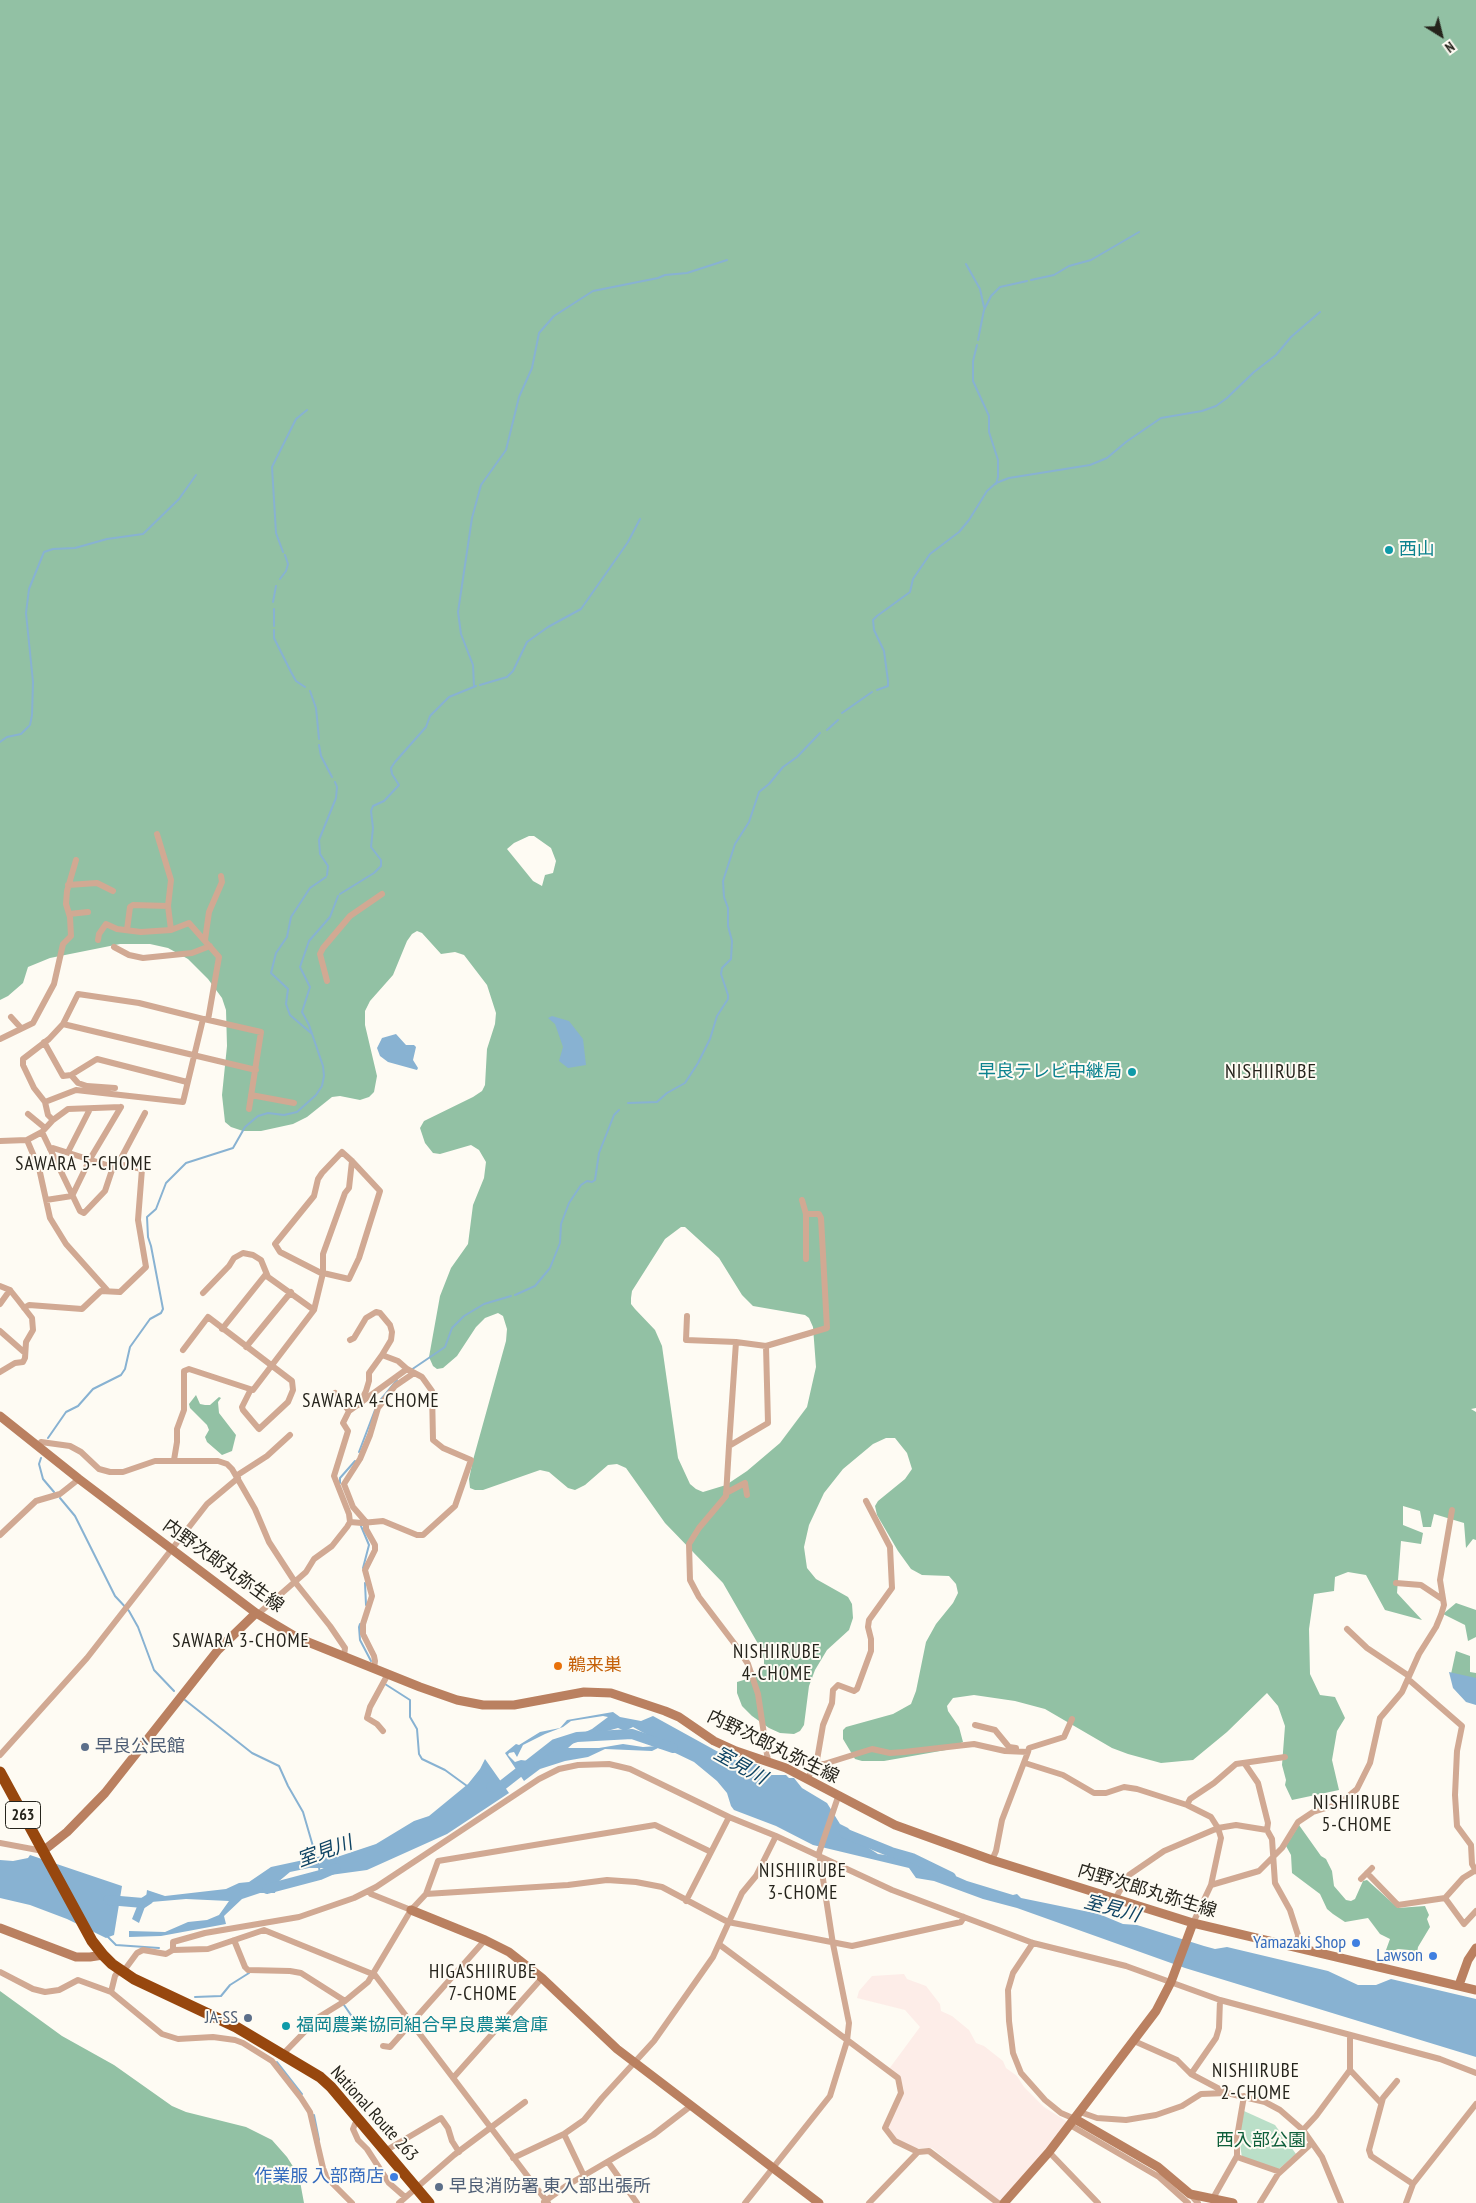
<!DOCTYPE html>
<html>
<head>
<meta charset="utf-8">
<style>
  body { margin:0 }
  #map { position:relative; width:1476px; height:2203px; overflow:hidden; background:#fefbf3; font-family:"PT Sans Narrow",sans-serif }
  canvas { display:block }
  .north { position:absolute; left:1416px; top:10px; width:50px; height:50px; -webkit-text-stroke:4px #fefbf3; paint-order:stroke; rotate:144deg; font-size:14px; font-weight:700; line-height:20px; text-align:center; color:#26241c }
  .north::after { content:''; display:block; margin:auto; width:18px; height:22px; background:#26241c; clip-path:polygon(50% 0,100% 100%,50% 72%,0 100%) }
</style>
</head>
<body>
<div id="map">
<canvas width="1476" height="2203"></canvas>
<div class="north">N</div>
</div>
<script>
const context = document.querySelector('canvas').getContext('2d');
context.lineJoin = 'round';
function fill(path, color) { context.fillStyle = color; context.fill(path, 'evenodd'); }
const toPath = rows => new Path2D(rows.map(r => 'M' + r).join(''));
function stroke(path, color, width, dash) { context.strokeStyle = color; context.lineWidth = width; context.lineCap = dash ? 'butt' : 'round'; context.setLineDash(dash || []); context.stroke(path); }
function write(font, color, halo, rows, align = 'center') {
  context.font = font + ' "PT Sans Narrow","Noto Sans JP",sans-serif'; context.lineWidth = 4; context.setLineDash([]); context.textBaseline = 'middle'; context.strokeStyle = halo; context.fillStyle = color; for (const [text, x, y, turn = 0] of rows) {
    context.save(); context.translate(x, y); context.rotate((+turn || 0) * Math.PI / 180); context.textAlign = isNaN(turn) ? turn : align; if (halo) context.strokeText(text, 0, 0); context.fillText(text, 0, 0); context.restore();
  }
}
const industrial = toPath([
  [904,1974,907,1979,926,1986,940,2004,941,2011,952,2016,969,2030,976,2043,984,2046,1003,2061,1006,2068,1017,2076,1024,2087,1044,2107,1069,2123,999,2202,932,2148,913,2148,896,2138,888,2128,904,2090,900,2076,889,2069,920,2027,905,2010,857,1998,859,1991,872,1976]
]);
const green = toPath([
  [1244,2111,1275,2125,1296,2154,1279,2169,1242,2158,1239,2137]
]);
const forest = toPath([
  [0,0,1476,0,1476,1408,1471,1409,1476,1412,1476,1540,1473,1539,1466,1548,1464,1523,1434,1514,1431,1527,1423,1527,1420,1511,1403,1506,1403,1525,1423,1533,1421,1544,1401,1541,1397,1593,1422,1620,1385,1610,1366,1575,1348,1572,1335,1577,1334,1591,1314,1594,1309,1629,1310,1674,1320,1695,1335,1697,1345,1718,1337,1731,1332,1760,1339,1790,1292,1800,1285,1785,1286,1780,1282,1765,1285,1726,1278,1706,1267,1693,1227,1732,1193,1760,1161,1763,1128,1754,1112,1748,1045,1709,1015,1701,974,1695,953,1698,947,1706,948,1711,959,1727,963,1742,946,1750,884,1761,862,1761,855,1759,843,1739,843,1730,846,1727,893,1714,911,1704,916,1691,926,1642,936,1624,953,1603,958,1593,956,1584,949,1576,922,1575,911,1569,898,1551,877,1515,875,1506,878,1501,905,1479,912,1469,907,1453,895,1438,886,1438,873,1444,843,1469,824,1493,809,1525,804,1547,807,1568,816,1579,848,1597,852,1604,853,1618,849,1630,827,1650,815,1670,809,1686,804,1725,800,1731,794,1734,780,1733,769,1728,752,1716,742,1706,737,1693,737,1682,757,1676,764,1668,764,1659,757,1642,723,1583,665,1523,626,1468,617,1464,608,1465,585,1485,575,1490,568,1488,549,1472,540,1470,483,1490,475,1490,470,1488,469,1479,473,1460,506,1341,507,1329,503,1316,498,1313,485,1318,476,1327,457,1356,443,1368,437,1369,433,1366,429,1357,440,1296,451,1268,468,1244,473,1205,484,1178,486,1162,479,1150,471,1145,440,1154,433,1153,425,1143,420,1128,424,1121,473,1097,482,1091,485,1085,487,1049,495,1024,496,1013,487,985,464,955,455,952,441,954,422,933,417,931,412,934,407,941,393,975,370,1001,365,1011,365,1025,377,1076,374,1092,369,1097,360,1100,340,1096,332,1097,307,1117,293,1124,261,1131,243,1131,231,1127,225,1122,222,1095,227,1046,226,1010,222,998,208,979,188,959,168,948,150,944,120,944,50,958,28,967,23,983,8,996,0,1000],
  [529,836,534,836,551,848,556,861,553,873,545,875,542,886,533,881,507,849,514,843],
  [681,1227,685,1227,719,1258,742,1295,753,1306,805,1315,809,1318,813,1327,816,1367,807,1407,780,1443,747,1471,726,1485,703,1492,696,1489,690,1484,678,1458,662,1346,655,1330,635,1309,631,1304,631,1298,632,1291,665,1239],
  [196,1395,200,1404,205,1405,210,1405,219,1397,221,1398,218,1402,219,1413,236,1435,232,1451,222,1455,207,1442,205,1437,209,1430,207,1425,190,1408,189,1404],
  [1456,1603,1476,1610,1476,1637,1468,1641,1465,1625,1443,1614],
  [1456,1651,1470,1656,1470,1672,1476,1673,1476,1684,1451,1674],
  [1299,1825,1321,1856,1326,1859,1332,1871,1334,1886,1346,1900,1351,1901,1355,1899,1363,1881,1367,1880,1398,1908,1425,1906,1429,1915,1427,1919,1430,1927,1418,1947,1417,1953,1413,1955,1409,1950,1398,1949,1387,1953,1386,1961,1382,1961,1390,1939,1380,1934,1368,1918,1345,1922,1333,1914,1327,1909,1320,1894,1292,1873,1291,1855,1286,1846],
  [0,1991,62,2036,114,2065,172,2106,186,2112,246,2127,272,2140,287,2157,299,2176,304,2203,0,2203]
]);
const water = toPath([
  [552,1016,569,1021,583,1039,586,1065,568,1068,559,1061,563,1047,555,1024,548,1018],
  [396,1034,406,1045,414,1045,416,1047,413,1060,418,1068,417,1070,388,1062,380,1056,377,1048,382,1038],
  [1449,1672,1476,1678,1476,1705,1466,1702,1453,1688],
  [613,1712,620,1717,641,1721,653,1716,731,1759,761,1765,763,1770,772,1775,786,1775,789,1778,794,1778,802,1788,827,1803,840,1824,848,1828,861,1843,878,1854,907,1858,937,1872,940,1870,944,1871,967,1881,1013,1895,1017,1894,1021,1898,1099,1914,1123,1924,1137,1925,1204,1946,1215,1949,1227,1947,1328,1971,1358,1985,1376,1985,1391,1979,1476,1999,1476,2057,1185,1968,1017,1908,983,1899,934,1881,916,1878,909,1868,813,1845,776,1826,734,1810,731,1806,727,1793,717,1781,694,1762,669,1750,658,1748,652,1751,605,1749,588,1757,565,1761,540,1769,524,1781,505,1753,516,1744,519,1745,540,1732,560,1728,567,1720],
  [603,1716,608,1717,592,1729,559,1744,536,1762,521,1760,515,1762,508,1755,509,1753,514,1752,517,1757,523,1745,545,1734,563,1727,571,1721],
  [633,1727,660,1742,659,1746,643,1747,623,1744,599,1748,568,1748,578,1739,618,1728,625,1731],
  [485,1759,509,1793,447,1834,367,1870,323,1876,326,1868,309,1868,290,1872,278,1882,275,1893,260,1893,242,1899,224,1916,226,1924,161,1936,129,1937,129,1931,165,1932,188,1922,207,1920,219,1915,229,1901,186,1899,151,1902,146,1904,139,1923,132,1919,140,1899,146,1898,147,1890,165,1896,226,1889,239,1883,249,1882,271,1867,322,1856,340,1856,376,1844,414,1821,429,1816,468,1784,480,1769],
  [30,1855,122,1886,114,1935,106,1938,67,1919,30,1905,0,1898,0,1860,13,1861,28,1858]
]);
const stream = toPath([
  [966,264,980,289,984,307],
  [1031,280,1054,275,1069,266,1091,260,1139,232],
  [978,340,984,310,991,296,1000,287,1027,281],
  [977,345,973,361,973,381,989,416,989,432,998,460,998,477,996,484],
  [283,552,276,533,272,467,296,419,307,410],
  [280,579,286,571,288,564,285,555],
  [273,602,276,586],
  [274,609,274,626],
  [274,630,274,638,291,672,296,681,305,687],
  [480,685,507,677,513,671,527,642,548,627,581,609,628,542,640,519],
  [474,686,473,665,461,634,458,612,472,518,481,485,506,450,519,397,532,368,539,333,554,316,593,291,658,278,665,275,687,273,727,260],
  [877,690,888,686,888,681,884,651,874,630,873,620,877,616,910,592,913,579,930,554,959,532,969,520,987,491,996,483,1009,478,1090,465,1107,458,1126,442,1161,418,1202,411,1216,406,1227,398,1254,372,1276,355,1291,337,1320,312],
  [310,691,316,708,319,739],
  [842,713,872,692],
  [30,725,32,715,33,682,26,613,29,589,44,552,53,549,75,548,107,539,143,534,179,499,196,475],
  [827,730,838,720],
  [0,742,7,737,21,734,29,726],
  [319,745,321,756,332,777],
  [327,875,328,866,320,854,319,840,336,798,337,787,335,782],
  [340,894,374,873,381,866,381,860,371,847,373,828,371,811,373,806,384,801,399,785,392,774,391,768,395,762,426,727,430,716,449,697,476,686],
  [311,1033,290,1015,286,1004,288,989,271,973,276,953,287,937,291,917,310,888,326,877],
  [628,1103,657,1102,667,1093,685,1083,698,1063,710,1039,717,1016,728,999,728,995,721,974,722,968,731,959,732,941,728,926,728,908,724,897,723,881,735,844,749,822,759,792,769,784,783,767,797,757,820,733],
  [515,1295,535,1286,550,1268,560,1243,561,1224,569,1203,581,1185,587,1181,592,1182,595,1180,599,1153,614,1115,619,1110],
  [411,1370,445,1347,452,1328,464,1316,484,1304,511,1296],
  [378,1403,397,1380],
  [48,1438,66,1412,78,1406,93,1389,121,1375,125,1369,130,1347,150,1319,161,1313,163,1309,151,1246,148,1237,147,1217,156,1209,166,1183,186,1163,233,1148,245,1127,258,1116,268,1113,284,1115,297,1112,316,1095,322,1086,324,1076,323,1066,309,1025,302,1012,310,987,300,967,309,941,330,917,338,896],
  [359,1452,375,1410],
  [41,1458,39,1464,43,1479,54,1492],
  [340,1483,340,1478,355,1461],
  [60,1498,75,1516,115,1596,129,1611,138,1627,154,1670,174,1691],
  [361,1526,369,1545,363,1568],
  [365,1583,366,1605],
  [360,1624,359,1627,360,1640,371,1661],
  [385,1684,410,1700,410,1717,417,1729,419,1754,422,1759,445,1770,467,1786],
  [185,1700,252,1753,279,1766,288,1786,303,1812,317,1860],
  [319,1867,320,1875],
  [107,1936,116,1945,159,1948],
  [195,1997,221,1996,230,1985,249,1973],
  [344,2005,362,2031],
  [277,2062,302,2094],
  [314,2115,319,2140]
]);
const river = toPath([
  [491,1787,500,1787,555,1744,577,1737,632,1734,673,1748],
  [844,1833,891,1852,912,1858,951,1877],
  [267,1889,320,1875,336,1868],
  [108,1900,143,1903,149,1899]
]);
const street = toPath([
  [157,834,171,880,168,906,171,930,189,923,219,957,208,1020],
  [68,885,97,883,113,891],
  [69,914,88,912],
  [127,930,130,907,133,905,168,906],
  [98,940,99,934,106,924,117,929,141,932,171,930],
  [205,940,209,912,222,882,221,876],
  [114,947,129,955,143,958,192,953,210,946],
  [327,981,320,954,323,948,350,916,382,894],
  [11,1017,21,1028],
  [204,1019,261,1032,249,1109],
  [63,1024,256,1070],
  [0,1039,33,1023,54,984,63,944,71,936,70,917,66,904,67,891,76,860],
  [44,1042,63,1076,71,1075,78,1083,87,1086,115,1088],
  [71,1075,97,1059,187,1082],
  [251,1095,294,1103],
  [28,1114,45,1128],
  [53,1120,68,1109,121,1107],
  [42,1132,80,1211,84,1213,105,1191,113,1167],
  [27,1140,39,1168,50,1218,66,1244,107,1290],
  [0,1141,27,1140,42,1132,53,1120,48,1115,45,1102,34,1088,23,1065,23,1059,49,1039,63,1024,78,994,139,1003,203,1019,183,1102,76,1090,45,1102],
  [68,1152,90,1109],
  [352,1161,380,1191,359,1258,349,1279,323,1273,323,1254,345,1193,349,1188,352,1161],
  [118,1164,145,1113],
  [72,1196,90,1159,121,1107],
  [46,1200,72,1196],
  [802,1200,806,1214,806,1259],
  [323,1274,280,1252,275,1244,314,1196,318,1179,322,1173,342,1152,352,1161],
  [0,1286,10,1290,18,1300,32,1318,33,1330,26,1342,25,1358,23,1362,15,1363,0,1372],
  [203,1293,229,1266,234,1258,243,1253,253,1255,261,1260,268,1277,314,1310],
  [0,1304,10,1290],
  [24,1308,29,1305,82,1309,101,1291,120,1292,146,1267,138,1220,142,1169,118,1164,113,1167,53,1148,50,1149],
  [687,1316,686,1340,736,1342,729,1446],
  [222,1329,266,1274],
  [0,1331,25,1353],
  [350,1340,354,1338,366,1318,376,1312,380,1313,390,1325,392,1332,391,1340,382,1355],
  [736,1342,766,1346],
  [246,1347,291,1292],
  [183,1350,208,1317,292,1381,293,1390,288,1402,259,1429,243,1410,242,1407,250,1391],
  [335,1393,349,1411],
  [37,1446,41,1442,70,1446,81,1452,99,1469,110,1472,123,1472,155,1461,218,1461,227,1464,232,1469,255,1509,269,1542,295,1582,330,1626,345,1648,344,1656],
  [174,1460,177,1442,177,1429,184,1410,184,1371,189,1369,253,1390,314,1310,323,1273],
  [236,1476,267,1456,290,1435],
  [726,1493,745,1483,747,1495],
  [350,1522,362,1523,383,1521,417,1535,423,1535,455,1506,471,1460,443,1448,433,1440,432,1391,422,1377,407,1369,398,1361,382,1355,369,1373,369,1381,366,1391,359,1405],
  [0,1535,36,1501,60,1494,79,1479],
  [1396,1583,1421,1585,1442,1599],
  [258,1614,306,1572,314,1559,332,1546,347,1527,350,1522,349,1514,334,1476,348,1431,343,1423,349,1411,407,1369],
  [1347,1629,1367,1648,1409,1676],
  [374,1668,375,1661,374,1656,363,1634,363,1624,372,1596,365,1570,375,1550,375,1545,366,1529,366,1522,353,1507,344,1484,360,1459,370,1435,378,1408,395,1386,414,1373],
  [1408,1679,1462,1726,1457,1751,1455,1795,1457,1826,1471,1845,1472,1864,1476,1871],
  [975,1725,995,1730,1009,1747,1016,1748],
  [383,1731,377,1724,367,1718,370,1707,388,1674],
  [1028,1752,1029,1748,1064,1737,1072,1719],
  [0,1755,87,1658,207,1504,238,1478],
  [768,1761,758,1694,748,1664,737,1647,699,1597,690,1580,689,1544,699,1528,726,1496,729,1446,768,1423,766,1346,827,1328,821,1218,819,1214,806,1214],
  [1025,1763,1063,1775,1094,1793,1106,1793,1124,1787,1137,1789,1187,1805,1211,1817,1218,1828,1221,1838,1211,1885,1193,1923],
  [815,1764,824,1764,872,1749,890,1753,904,1752,974,1744,1005,1751,1028,1752,1002,1820,996,1851,992,1860],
  [1245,1764,1258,1783,1268,1823,1267,1830],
  [808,1778,817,1760,823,1725,832,1703,833,1690,838,1685,854,1691,857,1689,871,1651,871,1639,868,1627,869,1620,892,1588,890,1547,866,1501],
  [1187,1805,1190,1799,1214,1783,1236,1764,1285,1757],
  [0,1843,43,1851],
  [1476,1870,1463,1878,1445,1898,1464,1924,1476,1911],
  [1367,1873,1398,1905,1445,1898],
  [1361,1879,1372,1868],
  [1211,1885,1259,1871,1282,1848,1298,1822,1313,1812,1339,1804,1357,1789,1370,1763,1380,1718,1402,1692,1419,1654,1436,1627,1441,1615,1444,1605,1440,1580,1452,1510],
  [369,1891,371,1894,411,1910],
  [426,1894,438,1861,655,1825,711,1852],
  [1115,1899,1129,1875,1164,1851,1218,1828,1236,1825,1267,1830,1272,1839,1275,1883,1290,1910,1298,1935,1297,1948],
  [686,1901,729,1817],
  [234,1940,245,1967,248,1970,290,1971,301,1973,345,2001],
  [1033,1943,1013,1973,1008,1990,1009,2021,1013,2053,1021,2073,1045,2100,1061,2113,1075,2119],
  [720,1945,898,2078,901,2093,885,2128,895,2141,918,2152],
  [173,1950,173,1942,205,1933,299,1917,354,1898,376,1887,539,1779,559,1769,578,1765,609,1764,630,1769,729,1817,776,1836,892,1890,1033,1943,1126,1966,1220,2000,1440,2059,1476,2073],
  [119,1970,115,1976,111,1992,162,2034,178,2039,213,2037,235,2040,243,2043,272,2061,301,2098,310,2112,323,2168,327,2178,352,2203],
  [0,1972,33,1989,45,1992,59,1990,78,1980,111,1992],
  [123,1972,137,1953,143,1950,166,1954,173,1950,208,1949,264,1930,375,1975,548,2203],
  [1134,2041,1177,2060,1191,2074,1216,2038,1219,2028,1220,2000],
  [383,2046,390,2047,485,1940],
  [283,2054,319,2017,345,2001,368,1982,411,1910,426,1894,568,1885,607,1880,636,1882,662,1887,728,1922,852,1946,961,1922,964,1917],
  [1350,2070,1381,2103],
  [1191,2074,1225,2092],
  [453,2078,542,1978],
  [1397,2081,1383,2098,1369,2150,1371,2156,1413,2184],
  [1080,2112,1097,2118,1126,2120,1156,2115,1182,2106,1201,2094,1227,2093,1265,2102,1280,2110,1303,2130,1322,2157,1341,2203],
  [360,2121,355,2124,353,2129,358,2140,367,2149,389,2183,405,2197],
  [1070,2125,1159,2177,1188,2203],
  [1303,2130,1316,2116,1350,2070,1350,2035],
  [564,2134,584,2120,602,2098,654,2041,713,1957,742,1893,756,1876,776,1836],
  [385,2151,441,2118,448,2128,452,2141,459,2152],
  [1049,2152,1098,2203],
  [1237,2157,1280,2172],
  [513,2158,564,2134,584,2176],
  [608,2162,637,2203],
  [1190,2194,1198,2203],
  [1212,2200,1237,2156,1237,2137,1244,2096],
  [544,2202,566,2186,653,2135,692,2105],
  [399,2203,454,2155,525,2102],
  [745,2203,830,2096,847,2041,849,2023,833,1944,819,1853,838,1797],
  [869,2203,918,2152,929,2151,998,2203],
  [1260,2203,1278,2174,1312,2143],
  [1406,2203,1413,2184,1476,2104]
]);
const secondary = toPath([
  [0,1416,79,1479,256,1613,298,1638,420,1687,457,1700,483,1705,514,1705,584,1692,611,1693,665,1711,679,1717,714,1741,736,1751,786,1768,895,1825,992,1860,1193,1923,1476,1990],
  [43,1851,67,1832,105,1793,218,1650,256,1613],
  [411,1910,485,1940,509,1952,542,1978,617,2049,819,2203],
  [0,1928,76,1957,90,1957,103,1955],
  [1459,1985,1468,1960,1476,1948],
  [1075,2119,1158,2167,1190,2194,1233,2203],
  [1004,2203,1049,2152,1156,2011,1171,1982,1193,1923]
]);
const highway = toPath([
  [0,1772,92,1941,103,1955,112,1964,134,1979,236,2027,320,2077,331,2087,429,2203]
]);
const markers = [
  [1389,550,5,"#0f9aa8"],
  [1132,1072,5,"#0f9aa8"],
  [558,1666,5,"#e8710a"],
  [85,1747,5,"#5c6f8a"],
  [1356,1943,5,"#3f7fe0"],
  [1433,1956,5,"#3f7fe0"],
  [248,2018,5,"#5c6f8a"],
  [286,2026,5,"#0f9aa8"],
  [394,2177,5,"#3f7fe0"],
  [439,2187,5,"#5c6f8a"]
];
const shields = [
  [23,1815,35]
];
const shieldNames = [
  ["263",23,1815]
];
const cultureNames = [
  ["西山",1399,550],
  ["早良テレビ中継局",1122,1072,"right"],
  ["福岡農業協同組合早良農業倉庫",296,2026]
];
const streetNames = [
  ["内野次郎丸弥生線",223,1566,36],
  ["内野次郎丸弥生線",773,1747,26],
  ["内野次郎丸弥生線",1147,1891,17],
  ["National Route 263",374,2114,48]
];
const foodNames = [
  ["鵜来巣",568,1666]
];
const serviceNames = [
  ["早良公民館",95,1747],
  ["JA-SS",238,2018,"right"],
  ["早良消防署 東入部出張所",449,2187]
];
const shopNames = [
  ["Yamazaki Shop",1346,1943],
  ["Lawson",1423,1956],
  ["作業服 入部商店",384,2177]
];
const parkNames = [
  ["西入部公園",1261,2141]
];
const neighbourhoodNames = [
  ["SAWARA 5-CHOME",84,1165],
  ["SAWARA 4-CHOME",371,1402],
  ["SAWARA 3-CHOME",241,1642],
  ["NISHIIRUBE",777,1653],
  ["4-CHOME",777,1675],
  ["NISHIIRUBE",1357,1804],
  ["5-CHOME",1357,1826],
  ["NISHIIRUBE",803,1872],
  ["3-CHOME",803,1894],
  ["HIGASHIIRUBE",483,1973],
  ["7-CHOME",483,1995],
  ["NISHIIRUBE",1256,2072],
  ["2-CHOME",1256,2094]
];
const waterNames = [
  ["室見川",740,1766,29],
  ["室見川",325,1852,-20],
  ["室見川",1112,1909,15]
];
const quarterNames = [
  ["NISHIIRUBE",1271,1072]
];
fill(industrial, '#fdede8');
fill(green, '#badfc8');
fill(forest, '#92c1a4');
fill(water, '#88b2d2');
stroke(stream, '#88b2d2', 2);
stroke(river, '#88b2d2', 10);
stroke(street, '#d1a993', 6);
stroke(secondary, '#ba8060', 9);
stroke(highway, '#97470e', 11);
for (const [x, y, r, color] of markers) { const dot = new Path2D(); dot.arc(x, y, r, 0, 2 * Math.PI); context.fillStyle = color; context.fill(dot); stroke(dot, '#fefbf3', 2); }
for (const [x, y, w] of shields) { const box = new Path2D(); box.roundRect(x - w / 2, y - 13.5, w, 27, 4); context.fillStyle = '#fefbf3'; context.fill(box); stroke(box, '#26241c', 1); }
write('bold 16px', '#26241c', null, shieldNames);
write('18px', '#0d838f', '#fefbf3', cultureNames, 'left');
write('18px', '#26241c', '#fefbf3', streetNames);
write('18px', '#c56008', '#fefbf3', foodNames, 'left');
write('18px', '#4e5e75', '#fefbf3', serviceNames, 'left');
write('18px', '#366cbe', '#fefbf3', shopNames, 'right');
write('18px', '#0e5e3a', '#fefbf3', parkNames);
context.letterSpacing = '1px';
write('19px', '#26241c', '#fefbf3', neighbourhoodNames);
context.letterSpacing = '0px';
write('italic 19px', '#0e4363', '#fefbf3', waterNames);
context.letterSpacing = '1px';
write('20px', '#26241c', '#fefbf3', quarterNames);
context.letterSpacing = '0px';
</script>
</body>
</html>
